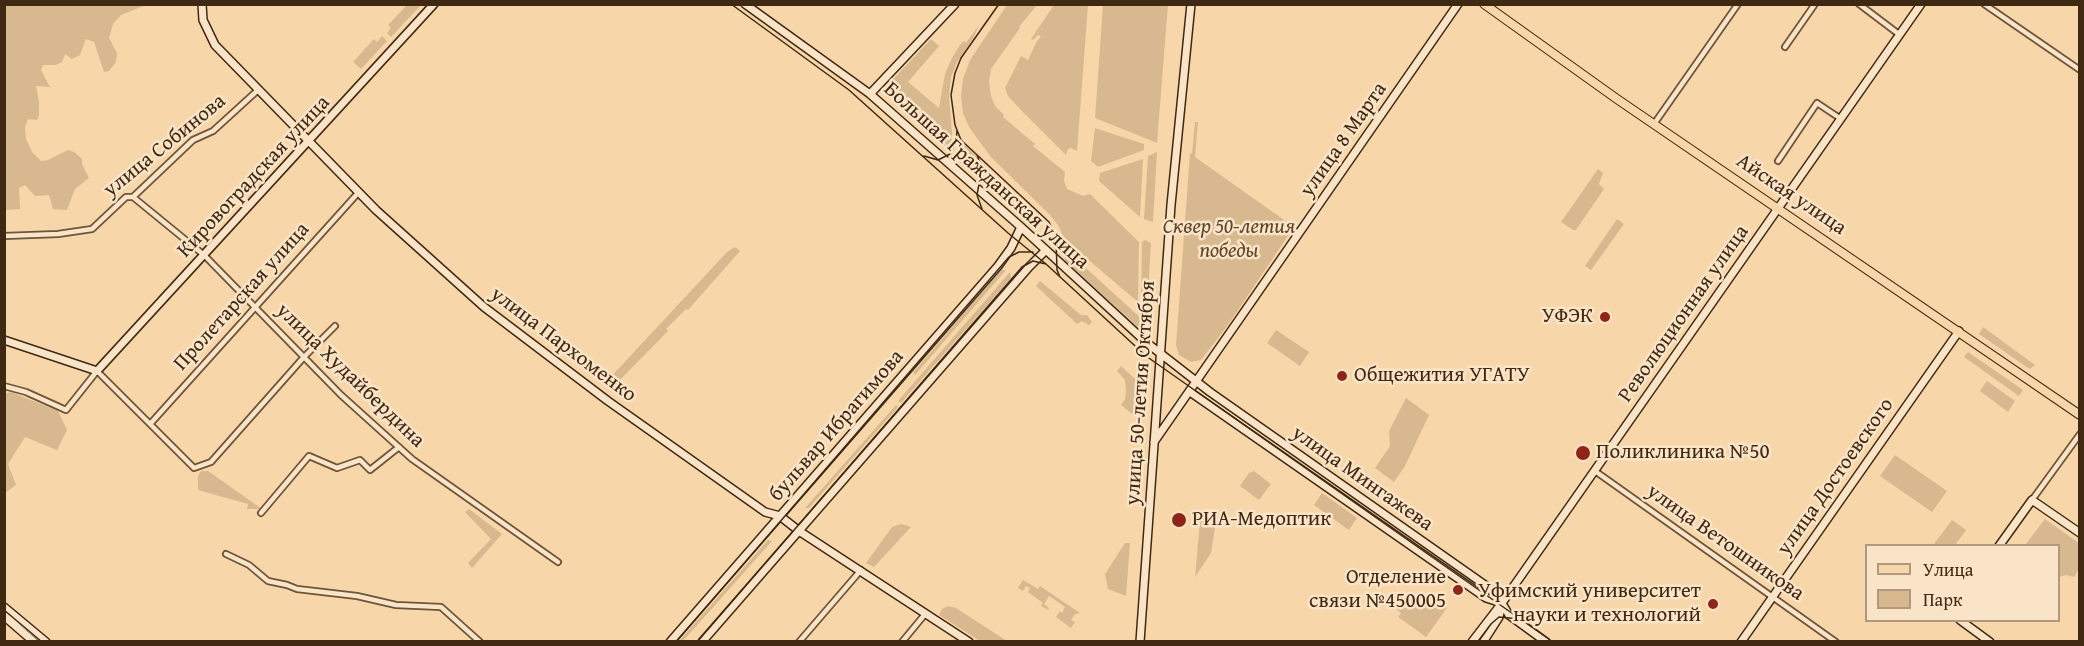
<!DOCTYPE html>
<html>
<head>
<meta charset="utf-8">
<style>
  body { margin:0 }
  #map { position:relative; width:2084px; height:646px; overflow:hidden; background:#f7d6a9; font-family:"Gentium Book Plus",serif }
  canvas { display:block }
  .frame { position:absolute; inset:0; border:6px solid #402912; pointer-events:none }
  .legend { position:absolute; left:1865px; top:544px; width:195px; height:78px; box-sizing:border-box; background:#fae4c7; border:2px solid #b0997f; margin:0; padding:8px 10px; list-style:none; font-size:18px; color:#402912 }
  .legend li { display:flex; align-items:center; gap:12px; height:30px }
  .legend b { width:30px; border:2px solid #b0997f }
</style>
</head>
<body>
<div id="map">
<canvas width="2084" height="646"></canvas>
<div class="frame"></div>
<ul class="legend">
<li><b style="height:8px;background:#f7d6a9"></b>Улица</li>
<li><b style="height:16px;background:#d8b98f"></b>Парк</li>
</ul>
</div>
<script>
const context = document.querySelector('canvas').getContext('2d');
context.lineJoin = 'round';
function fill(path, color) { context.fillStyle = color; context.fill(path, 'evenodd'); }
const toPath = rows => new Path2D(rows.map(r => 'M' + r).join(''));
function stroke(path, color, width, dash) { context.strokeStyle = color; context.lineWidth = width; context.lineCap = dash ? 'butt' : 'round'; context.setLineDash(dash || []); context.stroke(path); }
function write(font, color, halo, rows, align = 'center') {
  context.font = font + ' "Gentium Book Plus",serif'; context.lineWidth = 5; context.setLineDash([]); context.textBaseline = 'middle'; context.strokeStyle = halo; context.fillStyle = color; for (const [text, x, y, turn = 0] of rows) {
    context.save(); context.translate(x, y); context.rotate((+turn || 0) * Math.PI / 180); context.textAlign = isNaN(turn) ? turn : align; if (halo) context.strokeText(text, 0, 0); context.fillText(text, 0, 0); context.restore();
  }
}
const green = toPath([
  [8,5,146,5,121,15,113,24,109,38,117,53,116,62,109,71,104,72,94,42,86,39,80,55,72,59,65,54,62,62,56,65,43,65,41,70,50,87,36,86,39,102,39,116,37,120,28,119,25,128,26,139,32,152,41,161,48,160,68,150,74,152,82,159,82,164,89,178,75,189,67,210,53,209,49,195,35,196,25,185,19,188,20,209,5,210,4,7],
  [407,5,421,5,391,37,387,33,391,28,388,25],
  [1007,5,1037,5,1019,27,1020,28,991,69,989,82,991,96,995,106,1004,115,1003,117,1035,144,1033,146,1065,172,1064,181,1067,189,1083,196,1090,194,1139,242,1138,302,1065,240,1058,225,1050,215,990,156,969,127,963,113,961,96,963,79,970,60],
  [1054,5,1088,5,1077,151,1071,148,1068,149,1066,155,1019,108,1008,96,1005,88,1021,56,1028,60,1037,41,1041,37,1038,35,1033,40,1031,39],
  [1103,5,1168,5,1157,143,1095,118],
  [980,24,972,40,957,62,951,77,949,97,952,133,951,146,948,150,883,90,931,39,939,46,908,82,939,108,945,74,952,58,960,45,964,41,966,43],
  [382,36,387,41,361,69,353,62,374,39,377,42],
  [1195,122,1198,122,1195,157,1294,227,1228,325,1201,360,1191,362,1179,355,1176,345,1190,153,1192,154],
  [1095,128,1144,144,1144,150,1098,167,1091,161],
  [961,141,976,156,980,163,981,170,978,179,954,156,960,150],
  [1157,152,1153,222,1144,219,1148,156],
  [1143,159,1140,217,1099,181,1100,173],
  [1598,169,1603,173,1599,184,1604,189,1576,230,1573,230,1561,222],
  [1617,219,1624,224,1591,270,1585,266],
  [1145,240,1151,243,1148,294,1141,300,1142,242],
  [735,247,740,251,688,310,686,309,666,329,668,331,614,386,608,380,727,252],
  [1063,247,1145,322,1146,326,1137,326,1065,261],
  [1001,270,1006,270,915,375,913,373],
  [1010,272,1011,278,901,403,898,401],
  [1040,281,1081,315,1087,315,1092,322,1089,325,1082,321,1077,324,1036,286],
  [1983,327,2035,365,2030,369,2028,368,1979,334],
  [1276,330,1309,352,1300,366,1267,343],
  [1968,352,2023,390,2019,396,1964,357],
  [1121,366,1135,379,1137,371,1143,372,1140,420,1121,405,1125,399,1126,392,1125,380,1117,371],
  [1987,381,2015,401,2008,412,1980,391],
  [11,392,58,411,67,430,57,450,25,437,8,464,16,485,5,493,5,394],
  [1406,398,1429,415,1405,466,1394,482,1375,468,1390,446,1389,431],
  [896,405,898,407,809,508,805,508],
  [1895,455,1947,491,1932,512,1880,476],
  [201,471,208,471,262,509,247,509,248,504,198,490,198,476],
  [1254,471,1271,484,1259,500,1240,486,1249,473],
  [1322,493,1357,518,1349,530,1314,505],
  [469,509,502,534,472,568,468,563,491,539,465,512],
  [2045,519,2079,543,2079,569,2074,577,2066,575,2059,577,2058,546,2025,545],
  [1952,520,1966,530,1955,545,1937,545,1934,544],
  [1200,521,1216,521,1211,553,1195,577],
  [901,524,911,527,874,567,866,563,892,527],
  [768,540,772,541,683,641,679,641],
  [1125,543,1130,543,1126,596,1108,589,1105,574],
  [1023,580,1038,589,1040,586,1080,613,1075,614,1071,620,1075,622,1071,628,1056,617,1060,611,1062,613,1065,607,1049,596,1044,604,1049,608,1048,610,1041,606,1043,603,1028,592,1030,588,1026,586,1023,591,1018,588],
  [1418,592,1427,599,1430,595,1447,608,1426,637,1398,617,1401,613,1396,609,1406,596,1412,600],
  [948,606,956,608,1007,641,980,641,939,615,942,609]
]);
const street = toPath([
  [1859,4,1900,35],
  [1984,4,2080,70],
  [1785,47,1815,4],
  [1654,124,1738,4],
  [1778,161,1817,103,1841,119],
  [133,197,204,255,341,395,412,459,558,562],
  [4,236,58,234,92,229,126,197,133,197,193,140,213,131,258,90],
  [4,386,26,392,66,410,97,371,194,468,211,462,304,357,335,326],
  [151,423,358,193],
  [1595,471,1836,642],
  [2032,500,2080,434],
  [261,513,309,456,337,468,360,460,370,470,399,447],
  [226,554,249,565,268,581,287,585,297,589,357,596,396,605,441,607,480,642],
  [799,642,861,570],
  [902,642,926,613]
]);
const secondary = toPath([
  [202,4,203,20,215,45,376,210,484,307,608,401,765,512,780,516,799,531,969,642],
  [745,4,870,94,1021,227,1147,343,1210,392,1495,592,1509,615,1546,642],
  [870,94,955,4],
  [4,340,97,371,434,4],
  [1190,392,1486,598,1502,603],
  [1154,442,1458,4],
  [1999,546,2032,500,2080,533],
  [4,607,46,642],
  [4,616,34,642],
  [1960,620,1990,642],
  [670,642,998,266,1011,248,1021,227],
  [702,642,1029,267,1046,250],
  [1140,642,1171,205,1191,4],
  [1472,642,1502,603,1921,4],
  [1483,642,1499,617,1502,604],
  [1741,642,1959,331]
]);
const primary = toPath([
  [1484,4,1617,99,2080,415]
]);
const tram = toPath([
  [731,4,849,90,1008,233,1046,264,1146,356,1553,642],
  [999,4,961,58,955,73,951,95,955,125,961,140,1049,222,1056,238,1057,270,1060,277],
  [977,155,982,168,977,195,982,209],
  [924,156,938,160,950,154,956,143,957,130],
  [4,610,42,642],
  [676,642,1009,257,1019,252,1033,252],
  [697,642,1022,267,1033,261,1046,264],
  [1478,642,1491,624,1499,617,1519,619]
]);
const markers = [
  [1605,317,6,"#8f2418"],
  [1342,376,6,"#8f2418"],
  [1583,453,8,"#8f2418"],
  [1179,520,8,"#8f2418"],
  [1458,590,6,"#8f2418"],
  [1713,604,6,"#8f2418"]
];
const streetNames = [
  ["улица 8 Марта",1344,140,-55],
  ["улица Собинова",165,146,-39],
  ["Большая Гражданская улица",986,176,42],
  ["Кировоградская улица",254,177,-47],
  ["Айская улица",1791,195,34],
  ["Пролетарская улица",242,297,-48],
  ["Революционная улица",1684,314,-55],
  ["улица Пархоменко",563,345,37],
  ["улица Худайбердина",350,376,44],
  ["улица 50-летия Октября",1141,393,-86],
  ["бульвар Ибрагимова",837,426,-49],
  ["улица Достоевского",1836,477,-55],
  ["улица Мингажева",1362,479,35],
  ["улица Ветошникова",1725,543,35]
];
const parkNames = [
  ["Сквер 50-летия",1229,228],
  ["победы",1229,252]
];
const poiNames = [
  ["УФЭК",1593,317],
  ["Общежития УГАТУ",1354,376,"left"],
  ["Поликлиника №50",1596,453,"left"],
  ["РИА-Медоптик",1192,520,"left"],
  ["Отделение",1446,578],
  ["связи №450005",1446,602],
  ["Уфимский университет",1701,592],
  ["науки и технологий",1701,616]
];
fill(green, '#d8b98f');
stroke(street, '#6e5438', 8);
stroke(secondary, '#402912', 10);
stroke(primary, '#402912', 10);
stroke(street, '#fae4c7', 4.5);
stroke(secondary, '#fae4c7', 7);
stroke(primary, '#f7d6a9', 8);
stroke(tram, '#402912', 1.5);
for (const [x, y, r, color] of markers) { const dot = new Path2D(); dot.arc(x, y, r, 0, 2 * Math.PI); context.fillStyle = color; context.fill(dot); stroke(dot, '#fae4c7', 2); }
write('21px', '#402912', '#fae4c7', streetNames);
write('italic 21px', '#5e462b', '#fae4c7', parkNames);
write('21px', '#402912', '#fae4c7', poiNames, 'right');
</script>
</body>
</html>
